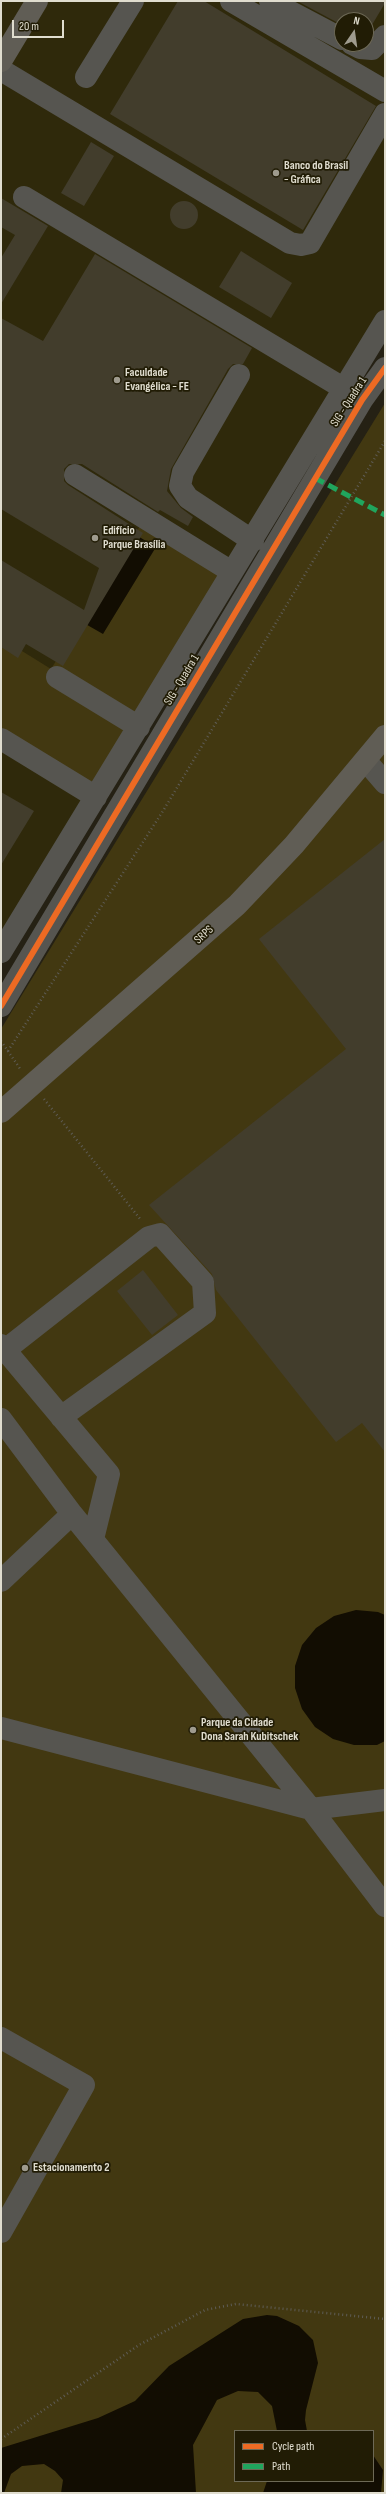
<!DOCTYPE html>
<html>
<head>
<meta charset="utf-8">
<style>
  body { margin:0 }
  #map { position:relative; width:386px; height:2494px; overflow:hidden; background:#252114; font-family:"Sofia Sans Condensed",sans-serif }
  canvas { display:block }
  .frame { position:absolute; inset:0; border:2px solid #e0ddcf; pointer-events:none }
  .legend { position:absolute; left:234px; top:2430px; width:140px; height:52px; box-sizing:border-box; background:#211c05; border:1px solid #6d6956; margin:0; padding:5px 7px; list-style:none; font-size:12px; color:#e0ddcf }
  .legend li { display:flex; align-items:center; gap:8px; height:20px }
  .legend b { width:20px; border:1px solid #6d6956 }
  .north { position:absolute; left:334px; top:12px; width:40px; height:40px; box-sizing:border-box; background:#211c05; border:1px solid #6d6956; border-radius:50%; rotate:13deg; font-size:11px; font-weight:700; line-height:16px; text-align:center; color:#e0ddcf }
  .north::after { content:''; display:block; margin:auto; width:14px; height:18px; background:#9f9b8e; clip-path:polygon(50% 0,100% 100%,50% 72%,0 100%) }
  .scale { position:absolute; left:12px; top:20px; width:52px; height:18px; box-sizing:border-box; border:2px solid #e0ddcf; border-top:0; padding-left:5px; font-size:12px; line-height:14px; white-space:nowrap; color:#e0ddcf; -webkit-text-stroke:3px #211c05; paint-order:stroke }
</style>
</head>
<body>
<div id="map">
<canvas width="386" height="2494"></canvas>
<div class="frame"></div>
<ul class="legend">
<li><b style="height:5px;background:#ed6a23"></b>Cycle path</li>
<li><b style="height:5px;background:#20a55d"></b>Path</li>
</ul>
<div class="north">N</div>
<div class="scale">20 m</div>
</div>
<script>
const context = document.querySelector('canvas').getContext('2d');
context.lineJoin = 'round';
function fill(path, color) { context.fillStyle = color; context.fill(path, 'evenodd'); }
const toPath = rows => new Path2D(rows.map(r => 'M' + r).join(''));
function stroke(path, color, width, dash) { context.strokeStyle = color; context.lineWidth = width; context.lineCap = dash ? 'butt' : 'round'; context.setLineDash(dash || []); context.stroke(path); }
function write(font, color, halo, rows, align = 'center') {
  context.font = font + ' "Sofia Sans Condensed",sans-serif'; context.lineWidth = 3.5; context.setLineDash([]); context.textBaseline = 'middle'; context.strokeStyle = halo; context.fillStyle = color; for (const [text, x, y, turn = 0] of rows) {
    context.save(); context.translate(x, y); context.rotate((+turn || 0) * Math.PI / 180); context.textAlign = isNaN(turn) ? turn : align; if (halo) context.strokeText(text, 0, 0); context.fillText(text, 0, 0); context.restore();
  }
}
const built = toPath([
  [1,1,385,1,385,316,1,951],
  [342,20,366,20,366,44,342,44]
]);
const green = toPath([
  [385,403,385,2493,1,2493,1,1029],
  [235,2431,373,2431,373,2481,235,2481],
  [143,521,225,572,92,786,1,731,1,638,51,669]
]);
const water = toPath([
  [136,535,156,547,103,634,82,622],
  [356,1610,378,1612,385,1615,385,1741,377,1745,354,1745,333,1739,315,1727,302,1709,295,1688,295,1666,302,1645,316,1628,334,1616],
  [267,2315,277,2316,299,2326,313,2340,318,2363,306,2410,305,2420,307,2431,277,2431,272,2406,258,2392,238,2391,217,2400,193,2445,196,2493,61,2493,63,2480,55,2471,44,2464,22,2466,11,2474,4,2493,1,2493,1,2448,98,2418,135,2401,169,2366,243,2319],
  [373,2455,383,2470,381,2493,263,2493,267,2481,373,2481]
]);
const building = toPath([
  [178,1,204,1,376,106,303,230,110,114],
  [297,1,385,1,385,3,366,35,366,20,342,20,342,25],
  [91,142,114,156,84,206,61,193],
  [1,198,48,226,1,304,1,258,15,235,1,227],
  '170 215a14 14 0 1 1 28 0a14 14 0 1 1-28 0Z',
  [241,251,292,283,271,318,219,287],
  [95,254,252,348,243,364,233,364,228,369,171,469,167,491,181,508,193,517,188,526,160,510,158,512,82,464,69,464,64,469,64,481,68,485,143,533,63,666,26,644,18,658,1,647,1,560,84,610,99,568,1,509,1,318,43,341],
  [1,792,34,811,1,865],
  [385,839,385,1452,362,1423,336,1442,216,1290,212,1274,149,1205,346,1049,259,939],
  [143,1270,178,1315,152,1335,117,1291]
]);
const path = toPath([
  [1,1041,21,1070],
  [8,1051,163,811,385,441],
  [44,1099,141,1220],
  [1,2439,139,2345,205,2310,236,2304,385,2319]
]);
const minor = toPath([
  [231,1,385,91],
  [270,1,342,39],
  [352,44,360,48,372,49,385,36],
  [1,70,290,243,301,245,310,243,385,114],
  [86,77,133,1],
  [24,197,343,388],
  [239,375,183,472,180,486,188,498,253,541],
  [75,475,232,572],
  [57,677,139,727],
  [1,739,96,797],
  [366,761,385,783],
  [1,952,385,321],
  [1,1006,362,400,385,368],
  [1,1345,109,1474,93,1539],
  [5,1350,149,1237,160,1234,203,1282,205,1313,61,1417],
  [1,1419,72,1514,1,1581],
  [72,1514,311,1809,385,1906],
  [1,1728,311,1809,385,1800],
  [1,2038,84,2085,1,2232]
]);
const major = toPath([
  [1,61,37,1],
  [1,1112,237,905,294,845,385,736]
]);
const quiet = toPath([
  [315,478,385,515]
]);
const cycleway = toPath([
  [1,1006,362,400,385,368]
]);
const markers = [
  [276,173,4,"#9f9b8e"],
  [117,380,4,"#9f9b8e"],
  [95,538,4,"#9f9b8e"],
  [193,1730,4,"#9f9b8e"],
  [25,2168,4,"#9f9b8e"]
];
const poiNames = [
  ["Banco do Brasil",284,166],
  ["- Gráfica",284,180],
  ["Faculdade",125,373],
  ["Evangélica - FE",125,387],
  ["Edifício",103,531],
  ["Parque Brasília",103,545],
  ["Parque da Cidade",201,1723],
  ["Dona Sarah Kubitschek",201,1737],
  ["Estacionamento 2",33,2168]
];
const streetNames = [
  ["SIG - Quadra 1",349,402,-57],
  ["SIG - Quadra 1",182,680,-59],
  ["SRPS",204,935,-42]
];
fill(built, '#2f290b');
fill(green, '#423811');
fill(water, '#120d02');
fill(building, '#423d2c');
stroke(path, '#5e5c56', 2.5, [1, 3]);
stroke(minor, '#565550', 22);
stroke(major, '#605d55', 22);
stroke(quiet, '#20a55d', 5, [10, 5]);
stroke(cycleway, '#ed6a23', 6);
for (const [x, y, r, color] of markers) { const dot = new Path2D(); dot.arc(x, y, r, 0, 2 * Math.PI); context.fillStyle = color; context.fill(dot); stroke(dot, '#211c05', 1.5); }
write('bold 12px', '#e0ddcf', '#211c05', poiNames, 'left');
write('12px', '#e0ddcf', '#211c05', streetNames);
</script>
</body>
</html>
